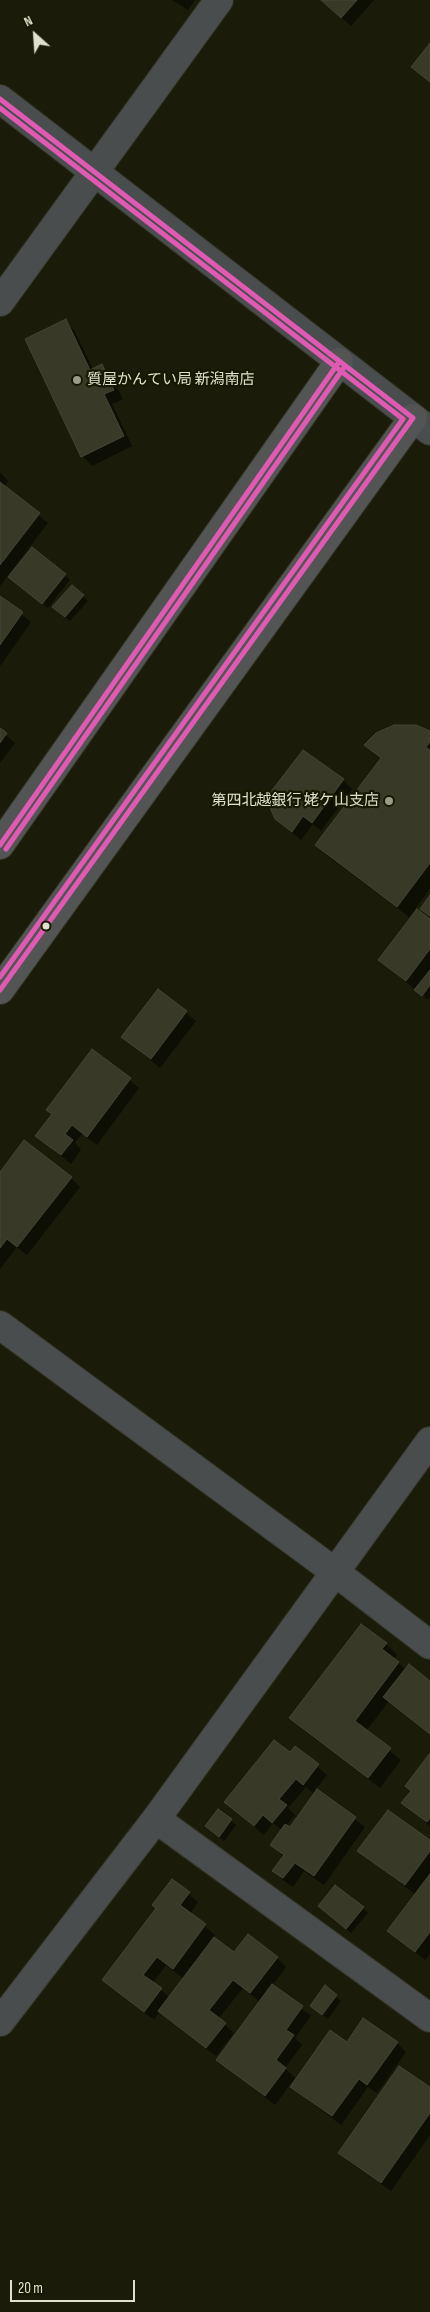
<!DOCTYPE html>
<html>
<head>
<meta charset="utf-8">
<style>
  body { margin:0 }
  #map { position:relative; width:430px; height:2312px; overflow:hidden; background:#1a1b09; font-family:"Sofia Sans Condensed",sans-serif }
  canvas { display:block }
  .north { position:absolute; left:10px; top:10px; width:50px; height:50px; -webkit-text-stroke:4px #171800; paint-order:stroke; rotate:334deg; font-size:14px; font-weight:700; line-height:20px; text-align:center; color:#dfe1ce }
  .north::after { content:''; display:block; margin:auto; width:18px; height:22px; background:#dfe1ce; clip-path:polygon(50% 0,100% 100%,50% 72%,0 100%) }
  .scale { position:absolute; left:10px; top:2280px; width:125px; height:22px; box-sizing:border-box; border:2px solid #dfe1ce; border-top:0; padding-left:6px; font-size:15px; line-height:18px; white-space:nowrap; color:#dfe1ce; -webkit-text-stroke:4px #171800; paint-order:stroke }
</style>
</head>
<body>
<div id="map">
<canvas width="430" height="2312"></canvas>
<div class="north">N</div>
<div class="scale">20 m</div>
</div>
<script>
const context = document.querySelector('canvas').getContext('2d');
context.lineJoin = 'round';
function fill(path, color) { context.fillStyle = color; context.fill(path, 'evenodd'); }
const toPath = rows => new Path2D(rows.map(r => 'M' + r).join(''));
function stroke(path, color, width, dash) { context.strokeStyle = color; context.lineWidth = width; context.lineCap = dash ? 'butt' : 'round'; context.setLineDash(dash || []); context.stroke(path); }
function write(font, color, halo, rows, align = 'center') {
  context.font = font + ' "Sofia Sans Condensed","Noto Sans JP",sans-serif'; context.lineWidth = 4.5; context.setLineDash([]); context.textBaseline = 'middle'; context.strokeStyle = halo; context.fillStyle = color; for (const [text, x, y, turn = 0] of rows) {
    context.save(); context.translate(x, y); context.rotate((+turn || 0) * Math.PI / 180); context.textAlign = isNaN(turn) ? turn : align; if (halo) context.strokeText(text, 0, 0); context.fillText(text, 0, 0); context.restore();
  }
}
const shadow = toPath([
  [172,0,195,0,188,10],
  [321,0,374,0,351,26],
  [65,321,74,330,93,369,101,365,110,375,123,399,112,404,132,446,92,466,83,456,26,340],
  [0,472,8,481,4,487,48,523,0,586],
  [65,575,70,580,48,608,15,582],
  [83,596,88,601,70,621,59,612],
  [0,597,31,622,1,665,0,665],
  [0,730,15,743,0,763],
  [430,732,430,889,409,917,328,856,317,845,381,760,365,745],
  [343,780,352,789,321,831,313,824,301,840,276,819],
  [430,920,430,997,428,1000,379,960],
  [158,990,196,1021,160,1068,123,1037],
  [92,1050,139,1088,97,1145,82,1134,75,1143,81,1150,71,1164,37,1136,53,1115],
  [0,1174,71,1178,80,1187,27,1255,17,1247,0,1269],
  [386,1644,397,1655,394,1659,406,1670,430,1683,430,1734,389,1701,366,1731,401,1760,380,1788,302,1729,291,1718],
  [296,1748,327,1775,313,1793,306,1787,288,1808,295,1815,286,1826,291,1829,317,1791,365,1827,324,1885,304,1871,293,1887,283,1880,274,1870,284,1857,271,1845,282,1830,273,1823,264,1835,225,1802,290,1754],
  [430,1755,430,1826,403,1803,412,1792],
  [219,1811,236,1825,224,1841,207,1826],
  [430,1841,430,1954,425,1960,389,1931,416,1895,359,1851],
  [172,1881,198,1902,190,1914,215,1935,213,1937,234,1954,248,1936,277,1958,286,1967,272,1986,311,2016,295,2038,302,2045,285,2068,295,2078,275,2105,217,2060,260,2002,243,1988,218,2019,234,2033,216,2056,160,2012,154,2020,103,1980,157,1909],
  [166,1965,184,1979,169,1997,153,1983],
  [363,1908,368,1913,351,1933,325,1911],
  [325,1987,341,2001,328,2019,317,2011],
  [397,2043,406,2052,377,2093,368,2087,341,2125,291,2087,347,2044],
  [430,2089,430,2135,391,2191,349,2162,340,2153]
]);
const building = toPath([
  [321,0,357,0,341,18,321,0],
  [430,43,430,82,411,67,430,43],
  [66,319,90,370,102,364,114,390,104,394,124,436,81,457,25,339,66,319],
  [0,482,40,513,0,565,0,482],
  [32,547,66,574,42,604,8,577,32,547],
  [72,585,84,595,65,617,52,607,72,585],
  [0,596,23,612,0,645,0,596],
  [394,725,416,725,430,731,430,742,426,747,430,750,430,863,397,907,315,845,381,758,364,745,376,733,394,725],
  [0,728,7,733,0,743,0,728],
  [303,750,344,779,312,823,303,816,292,832,275,819,266,798,303,750],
  [430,895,430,916,420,909,430,895],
  [417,909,430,919,430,949,406,981,378,960,417,909],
  [430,970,430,985,422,996,414,990,430,970],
  [158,989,187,1011,151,1059,121,1037,158,989],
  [92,1049,131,1078,87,1137,72,1125,65,1134,73,1140,61,1155,35,1136,52,1114,46,1110,92,1049],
  [24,1140,72,1177,17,1247,7,1239,0,1248,0,1172,24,1140],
  [361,1624,387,1643,382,1649,399,1662,355,1721,391,1748,368,1778,289,1718,361,1624],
  [409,1664,430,1681,430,1734,383,1697,409,1664],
  [274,1740,290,1752,295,1746,319,1764,303,1785,296,1779,279,1799,287,1805,272,1823,263,1815,254,1826,224,1802,274,1740],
  [430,1753,430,1818,427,1822,401,1803,411,1791,405,1786,430,1753],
  [317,1789,356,1817,314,1876,295,1863,283,1878,272,1871,284,1855,270,1845,285,1824,290,1827,317,1789],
  [218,1809,232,1819,219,1837,205,1826,218,1809],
  [388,1810,430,1840,430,1851,405,1885,357,1851,388,1810],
  [430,1874,430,1932,415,1952,387,1931,430,1874],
  [172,1879,190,1892,180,1905,206,1924,173,1969,157,1957,143,1975,162,1988,144,2012,102,1980,156,1908,152,1905,172,1879],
  [335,1885,364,1907,346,1929,318,1906,335,1885],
  [248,1934,278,1957,250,1993,233,1980,209,2010,226,2023,206,2048,158,2011,214,1937,234,1952,248,1934],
  [272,1984,303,2006,286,2030,294,2035,276,2060,286,2068,265,2096,216,2060,272,1984],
  [325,1985,337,1995,322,2015,310,2006,325,1985],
  [363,2018,398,2042,367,2085,359,2079,332,2116,290,2087,330,2030,347,2042,363,2018],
  [399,2066,430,2087,430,2113,381,2183,338,2153,399,2066]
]);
const minor = toPath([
  [0,99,430,431],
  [0,302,219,0],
  [0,1325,335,1572,430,1645],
  [156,1819,430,2018],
  [0,2022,156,1819,430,1441]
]);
const major = toPath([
  [0,845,339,362],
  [0,990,413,418]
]);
const bus1 = toPath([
  [0,99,413,418,0,990],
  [0,845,339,362]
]);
const bus2 = toPath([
  [0,108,403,419,0,977],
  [6,849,345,366]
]);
const markers = [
  [77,380,5,"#9a9c89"],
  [389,801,5,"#9a9c89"],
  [46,926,4.5,"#dfe1ce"]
];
const poiNames = [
  ["質屋かんてい局 新潟南店",87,380],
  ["第四北越銀行 姥ケ山支店",379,801,"right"]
];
fill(shadow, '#0007');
fill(building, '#383a27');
stroke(building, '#444536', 1);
stroke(minor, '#343526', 30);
stroke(major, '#343526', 30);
stroke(minor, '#4a4d4e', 28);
stroke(major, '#525554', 28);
stroke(bus1, '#e05ab3', 5);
stroke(bus2, '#e05ab3', 5);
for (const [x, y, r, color] of markers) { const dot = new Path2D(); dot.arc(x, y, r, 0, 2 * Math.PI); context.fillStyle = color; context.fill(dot); stroke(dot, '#171800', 2); }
write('15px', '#dfe1ce', '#171800', poiNames, 'left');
</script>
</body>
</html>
